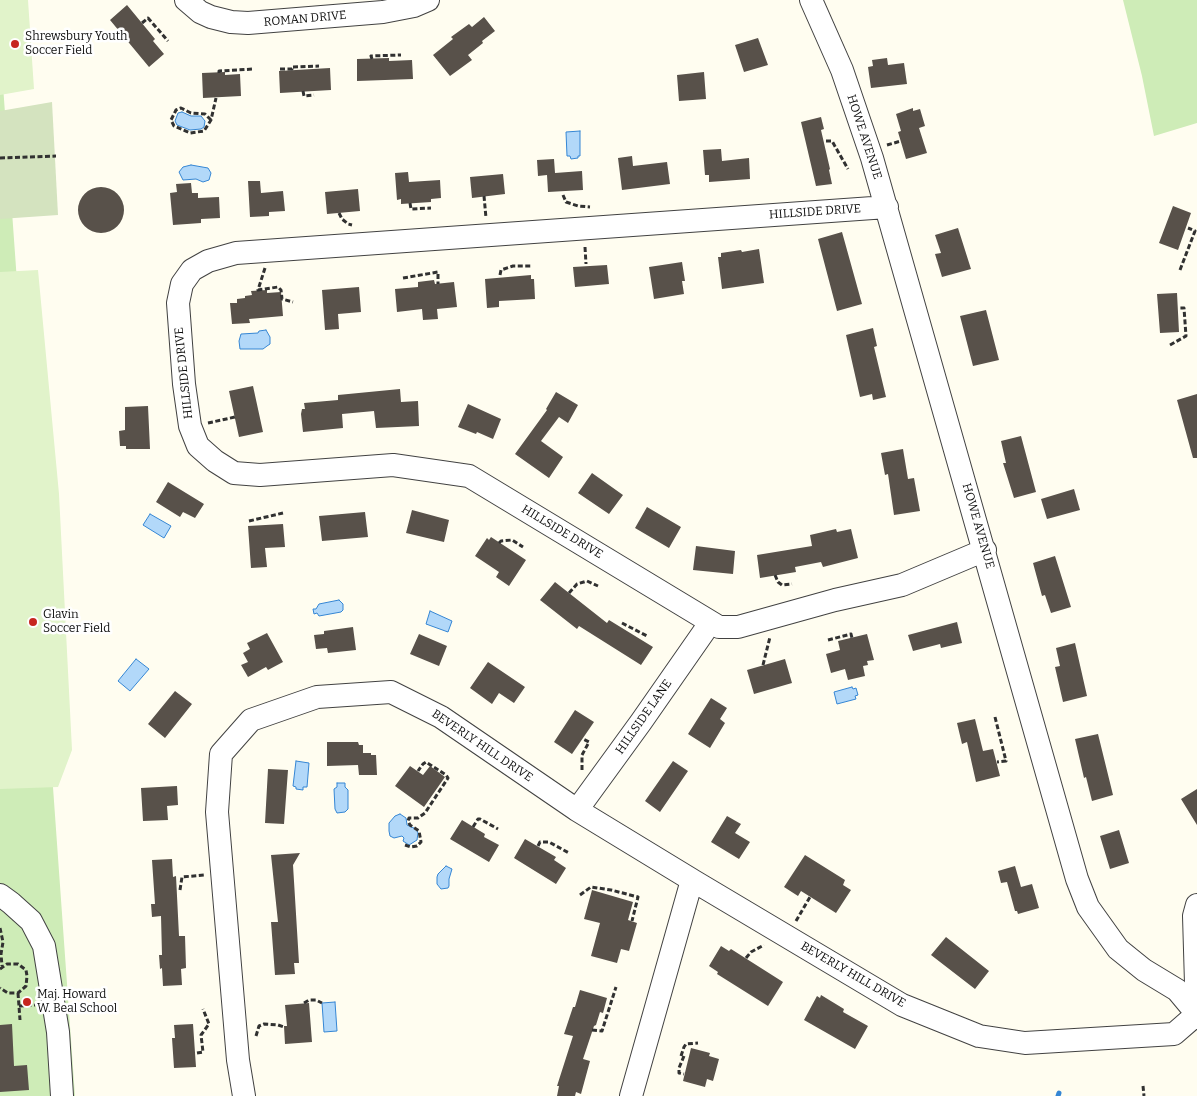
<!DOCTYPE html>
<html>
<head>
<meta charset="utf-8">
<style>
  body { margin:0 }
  canvas { display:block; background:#fffdf0 }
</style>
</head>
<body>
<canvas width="1197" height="1096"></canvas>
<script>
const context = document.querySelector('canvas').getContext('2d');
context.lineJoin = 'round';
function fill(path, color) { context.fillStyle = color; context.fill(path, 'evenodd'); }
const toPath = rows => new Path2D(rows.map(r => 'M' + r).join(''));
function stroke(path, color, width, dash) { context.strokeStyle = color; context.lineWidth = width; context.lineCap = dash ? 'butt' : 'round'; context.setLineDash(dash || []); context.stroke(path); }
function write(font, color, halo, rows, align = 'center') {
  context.font = font + ' Bitter,serif'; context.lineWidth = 5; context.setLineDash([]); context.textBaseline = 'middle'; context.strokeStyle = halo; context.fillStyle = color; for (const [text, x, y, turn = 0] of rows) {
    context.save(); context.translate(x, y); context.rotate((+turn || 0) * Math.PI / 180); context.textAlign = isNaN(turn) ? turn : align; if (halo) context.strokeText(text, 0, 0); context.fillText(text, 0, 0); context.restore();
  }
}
const green = toPath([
  [1123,0,1197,0,1197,123,1154,136,1142,76],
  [0,43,75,1096,0,1096]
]);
const cemetery = toPath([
  [52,102,58,215,0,219,0,111]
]);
const pitch = toPath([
  [0,0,28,0,34,89,0,95],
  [38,270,59,494,72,750,58,787,0,789,0,272]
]);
const water = toPath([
  [182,112,191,116,201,116,205,121,204,127,201,129,190,130,177,125,175,121,178,113,182,112],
  [580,131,580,156,578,156,578,158,571,159,570,156,567,156,566,132,580,131],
  [191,165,208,168,211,173,209,180,203,182,196,179,183,180,179,172,183,167,191,165],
  [266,330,270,337,270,344,267,346,263,349,240,349,239,341,241,334,258,333,259,331,266,330],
  [150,514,171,526,164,538,143,525,150,514],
  [339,600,343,604,343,610,341,612,319,616,317,613,314,614,313,609,316,609,319,604,339,600],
  [430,611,452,621,448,632,426,624,430,611],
  [136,659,149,669,130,691,118,681,136,659],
  [852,687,853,689,856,688,858,695,855,696,856,699,837,704,834,692,852,687],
  [296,761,309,763,307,787,303,787,303,790,296,789,296,787,293,786,296,761],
  [337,783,345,783,345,787,348,790,348,809,345,812,337,813,335,809,334,789,337,787,337,783],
  [400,814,406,818,407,825,416,829,418,833,417,840,409,845,403,841,404,838,402,836,394,838,390,836,389,831,389,823,395,816,400,814],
  [446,866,452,869,449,879,449,886,448,888,441,889,437,884,437,877,438,874,446,866],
  [335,1002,337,1031,324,1032,322,1003,335,1002]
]);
const stream = toPath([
  [1058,1096,1059,1093]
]);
const building = toPath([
  [127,5,155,39,153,41,164,54,149,67,110,20],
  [484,17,495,31,482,41,483,43,468,55,472,60,450,76,433,55,453,39,451,37,469,24,472,27],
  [758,38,768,65,744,72,735,45],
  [389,58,389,61,412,60,413,79,357,81,357,59],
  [887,58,888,65,904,63,907,84,871,88,868,67,873,66,872,60],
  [330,68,331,90,280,93,279,71],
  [225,72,225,75,240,74,241,96,203,98,202,73],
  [704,72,706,99,679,101,677,75],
  [913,108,913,111,920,109,925,126,919,128,927,153,906,159,898,132,901,131,896,114],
  [821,117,824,129,821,130,830,169,829,170,832,184,816,186,801,122],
  [721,149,722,161,749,158,750,179,709,182,709,175,705,175,703,150],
  [632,156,633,166,667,162,670,184,622,190,618,158],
  [554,159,555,173,582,171,583,190,548,192,547,175,538,176,537,160],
  [408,172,409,182,440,180,441,198,431,199,431,202,401,204,401,199,397,200,395,173],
  [503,174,505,194,472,198,470,177],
  [248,181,260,181,261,193,283,191,285,211,269,212,269,216,250,217],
  [191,183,192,193,198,193,198,198,219,197,220,218,201,219,201,223,173,225,170,193,177,192,176,184],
  '78 210a23 23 0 1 1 46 0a23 23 0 1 1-46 0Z',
  [358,189,360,211,327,214,325,192],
  [1173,206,1191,213,1178,250,1159,243],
  [958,228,971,269,942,277,935,254,941,253,935,235],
  [842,232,862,304,837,311,818,239],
  [759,249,764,283,722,289,718,257,721,257,721,253,741,250,742,252],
  [682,262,685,281,682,281,684,294,654,299,649,267],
  [607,265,609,284,575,287,573,267],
  [531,275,531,279,534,279,535,299,499,301,499,307,487,308,485,279],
  [434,280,435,284,454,282,457,307,437,309,438,319,423,320,422,309,397,312,395,289,418,287,418,282],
  [359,287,361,312,338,314,339,329,325,330,322,290],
  [267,290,267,293,281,292,283,316,249,319,250,323,232,324,230,303,237,303,237,299,245,298,245,296,252,295,251,291],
  [1177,293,1179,332,1160,333,1157,294],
  [986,310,999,360,973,366,960,316],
  [873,328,877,346,874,347,886,397,873,400,872,394,860,397,846,335],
  [253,386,263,432,239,437,229,391],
  [400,389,401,402,418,401,419,426,376,428,374,411,342,414,343,428,303,432,301,414,302,409,305,409,304,403,338,400,338,395],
  [556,392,578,405,568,423,559,417,541,441,563,457,549,478,515,454,547,410,546,409],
  [1197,394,1197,458,1193,458,1177,400],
  [468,404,501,419,493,439,477,432,476,434,458,427],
  [148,406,150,449,126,449,126,446,120,446,119,431,125,430,125,407],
  [1021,436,1036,492,1014,498,1003,463,1006,463,1001,441],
  [903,449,908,479,914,478,920,511,894,515,888,474,885,475,881,453],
  [592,473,623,495,609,514,578,493],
  [168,482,204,504,195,518,183,512,180,517,156,502],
  [1074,489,1080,510,1047,519,1041,499],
  [647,507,681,527,669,548,635,528],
  [412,510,449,520,444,542,406,533],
  [365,512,368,537,322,541,319,516],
  [283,524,285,547,265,548,267,567,251,568,248,526],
  [836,529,837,532,851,529,858,558,823,567,821,562,795,567,796,572,760,578,757,555,812,546,810,535],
  [491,537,526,560,509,586,496,577,499,572,475,556,487,538,489,540],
  [696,546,735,551,733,574,693,570],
  [1055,556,1071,607,1051,613,1045,595,1042,596,1033,563],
  [555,582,607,623,609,620,653,647,641,665,579,626,577,629,540,600],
  [957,622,962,643,941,648,940,644,913,651,908,635],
  [353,627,356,650,328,653,327,648,316,649,314,635,324,634,324,631],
  [267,633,283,662,268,670,266,667,248,677,241,665,248,662,243,653,250,649,247,643],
  [419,634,447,646,439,666,410,654],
  [867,634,874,660,867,661,868,665,863,666,865,676,848,680,845,669,831,673,826,654,840,650,838,641],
  [1075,643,1087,696,1063,702,1055,667,1060,666,1056,648],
  [785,659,792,683,754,694,747,670],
  [488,662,525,687,514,703,499,693,492,704,470,688],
  [175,691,192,704,165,738,148,724],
  [711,698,727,708,720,719,725,723,710,748,688,734],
  [575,710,594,722,572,754,554,742],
  [975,719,983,751,993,749,1000,776,976,782,967,742,962,744,957,723],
  [1098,734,1113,795,1092,801,1086,777,1084,778,1075,739],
  [327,742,358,742,359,745,363,745,363,753,371,753,371,755,376,755,377,775,359,775,358,765,327,766],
  [673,761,688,771,660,812,645,801],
  [410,766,423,775,430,766,445,777,424,807,395,786],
  [268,769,288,770,284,824,265,823],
  [177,786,178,805,167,806,168,820,143,821,141,788],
  [1197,789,1197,825,1181,799],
  [727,816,741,824,735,833,750,842,739,859,711,842],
  [462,820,485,834,484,837,499,845,489,862,450,839],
  [1119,830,1129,863,1110,869,1100,836],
  [525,839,556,857,554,860,566,868,556,884,514,858],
  [300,853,293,865,299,963,294,963,295,974,275,975,271,922,278,922,271,855],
  [805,855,845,880,843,885,851,890,836,913,801,891,798,896,784,887],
  [172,859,173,877,176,876,179,936,185,936,186,968,181,969,182,985,163,986,162,968,160,969,159,955,162,955,161,916,152,917,151,904,155,904,152,860],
  [1015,866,1021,887,1032,884,1039,908,1018,914,1017,911,1015,911,1007,882,1001,883,998,871],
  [592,890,633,902,628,920,637,923,629,951,621,949,617,963,591,956,600,923,584,919],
  [946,937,989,971,975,989,931,955],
  [721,946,729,951,731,949,783,982,768,1006,717,974,718,972,709,966],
  [580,990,607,998,603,1013,600,1012,596,1025,594,1026,583,1059,590,1061,581,1094,576,1092,575,1096,557,1096,559,1086,557,1086,573,1036,564,1034,573,1007,575,1007],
  [821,995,844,1009,843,1012,868,1026,855,1049,804,1020,817,996,820,998],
  [309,1003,312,1042,285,1044,284,1026,287,1026,285,1005],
  [12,1024,14,1066,27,1065,29,1090,0,1092,0,1025],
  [193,1024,196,1067,174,1068,172,1038,175,1038,174,1025],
  [691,1048,710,1053,709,1056,719,1059,713,1081,707,1079,705,1087,683,1081]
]);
const path = toPath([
  [142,23,148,18,168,41],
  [372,59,371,56,401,55],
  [280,69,292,69,292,67,319,66],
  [219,73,219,71,254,69],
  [303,91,304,96,314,95],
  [211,120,205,114,191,113,181,108,176,110,171,120,174,126,190,133,204,131,211,120,216,98],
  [826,141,832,141,848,169],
  [887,145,901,141],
  [0,158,56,156],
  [563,195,566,202,578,206,590,207],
  [484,196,486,218],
  [410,203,411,209,431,208],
  [339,213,342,219,348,224,352,225],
  [585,247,586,264],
  [265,268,258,290,278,287,281,290,282,299,293,302],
  [1180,270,1195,231,1188,228],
  [500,275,501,270,513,266,531,266],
  [403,278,438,272,438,284],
  [1170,345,1186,336,1184,308,1178,308],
  [208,423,235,417],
  [249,521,283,513],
  [499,543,501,541,512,540,523,547],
  [775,575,778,582,782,585,792,584],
  [569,593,577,584,587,581,598,586],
  [622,623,647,636],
  [828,640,851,634,852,638],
  [763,665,770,637],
  [995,717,1006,761,997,762],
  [582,770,582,755,589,742,583,739],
  [473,827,478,819,480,819,498,829],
  [405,845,411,847,417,846,421,842,419,831,410,825,408,821,409,818,418,818,425,813,448,778,446,775,426,762,423,764,418,771],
  [538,846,540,842,549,842,569,853],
  [180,890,182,877,204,875],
  [580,895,591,887,611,890,638,897,632,921],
  [796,921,810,897],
  [0,928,3,942,1,954,2,966],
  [746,958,751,952,764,945],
  [0,969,7,964,18,964,26,970,27,976,26,986,18,993,8,993,0,988],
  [18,993,20,1020],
  [304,1003,309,1000,316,1000,322,1003],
  [19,1006,35,1005],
  [592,1030,602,1031,616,987],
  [256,1036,259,1026,264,1024,278,1025,284,1027],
  [197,1053,203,1052,201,1035,209,1024,203,1009],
  [681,1056,684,1047,686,1044,698,1043],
  [684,1056,679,1068,679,1073,684,1074],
  [1143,1086,1144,1096]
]);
const minor = toPath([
  [186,0,200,12,211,17,231,22,248,23,383,12,414,6,428,0],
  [887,207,236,253,208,261,192,270,182,284,178,303,184,384,190,426,198,446,215,461,234,473,260,475,393,465,469,476,719,627,738,627,835,600,902,585,985,550],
  [577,810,641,722,710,623],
  [692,880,902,1005,979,1036,1025,1043,1174,1034,1197,1014,1177,990,1144,970,1118,949,1088,907,1077,879,872,158,842,70,811,0],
  [0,895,11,903,31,921,44,946,58,1032,62,1096],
  [1197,1018,1194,916,1197,905],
  [244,1096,238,1060,217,812,221,754,251,720,317,697,391,692,441,717,577,810,692,880,631,1096]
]);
const markers = [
  [15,44,5,"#c7261f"],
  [33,622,5,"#c7261f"],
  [27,1002,5,"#c7261f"]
];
const streetNames = [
  ["ROMAN DRIVE",305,19,-5],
  ["HOWE AVENUE",864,137,72],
  ["HILLSIDE DRIVE",815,212,-4],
  ["HILLSIDE DRIVE",184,373,-96],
  ["HOWE AVENUE",978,526,74],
  ["HILLSIDE DRIVE",562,532,31],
  ["HILLSIDE LANE",644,717,-55],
  ["BEVERLY HILL DRIVE",482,746,34],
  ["BEVERLY HILL DRIVE",853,975,30]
];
const poiNames = [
  ["Shrewsbury Youth",25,37],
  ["Soccer Field",25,51],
  ["Glavin",43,615],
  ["Soccer Field",43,629],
  ["Maj. Howard",37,995],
  ["W. Beal School",37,1009]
];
fill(green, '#ceecb7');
fill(cemetery, '#d4e3bf');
fill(pitch, '#e1f3ca');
fill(water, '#b2d8f9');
stroke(water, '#3586d4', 1);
stroke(stream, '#3586d4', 5);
fill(building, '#58514a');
stroke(minor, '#424242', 24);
stroke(path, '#313131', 3, [5, 2.5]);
stroke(minor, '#fff', 22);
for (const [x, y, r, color] of markers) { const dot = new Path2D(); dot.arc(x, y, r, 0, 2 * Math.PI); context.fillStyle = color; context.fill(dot); stroke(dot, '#fff', 2); }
write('12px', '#0f0f0f', '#fff', streetNames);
write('12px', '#0f0f0f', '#fff', poiNames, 'left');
</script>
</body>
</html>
